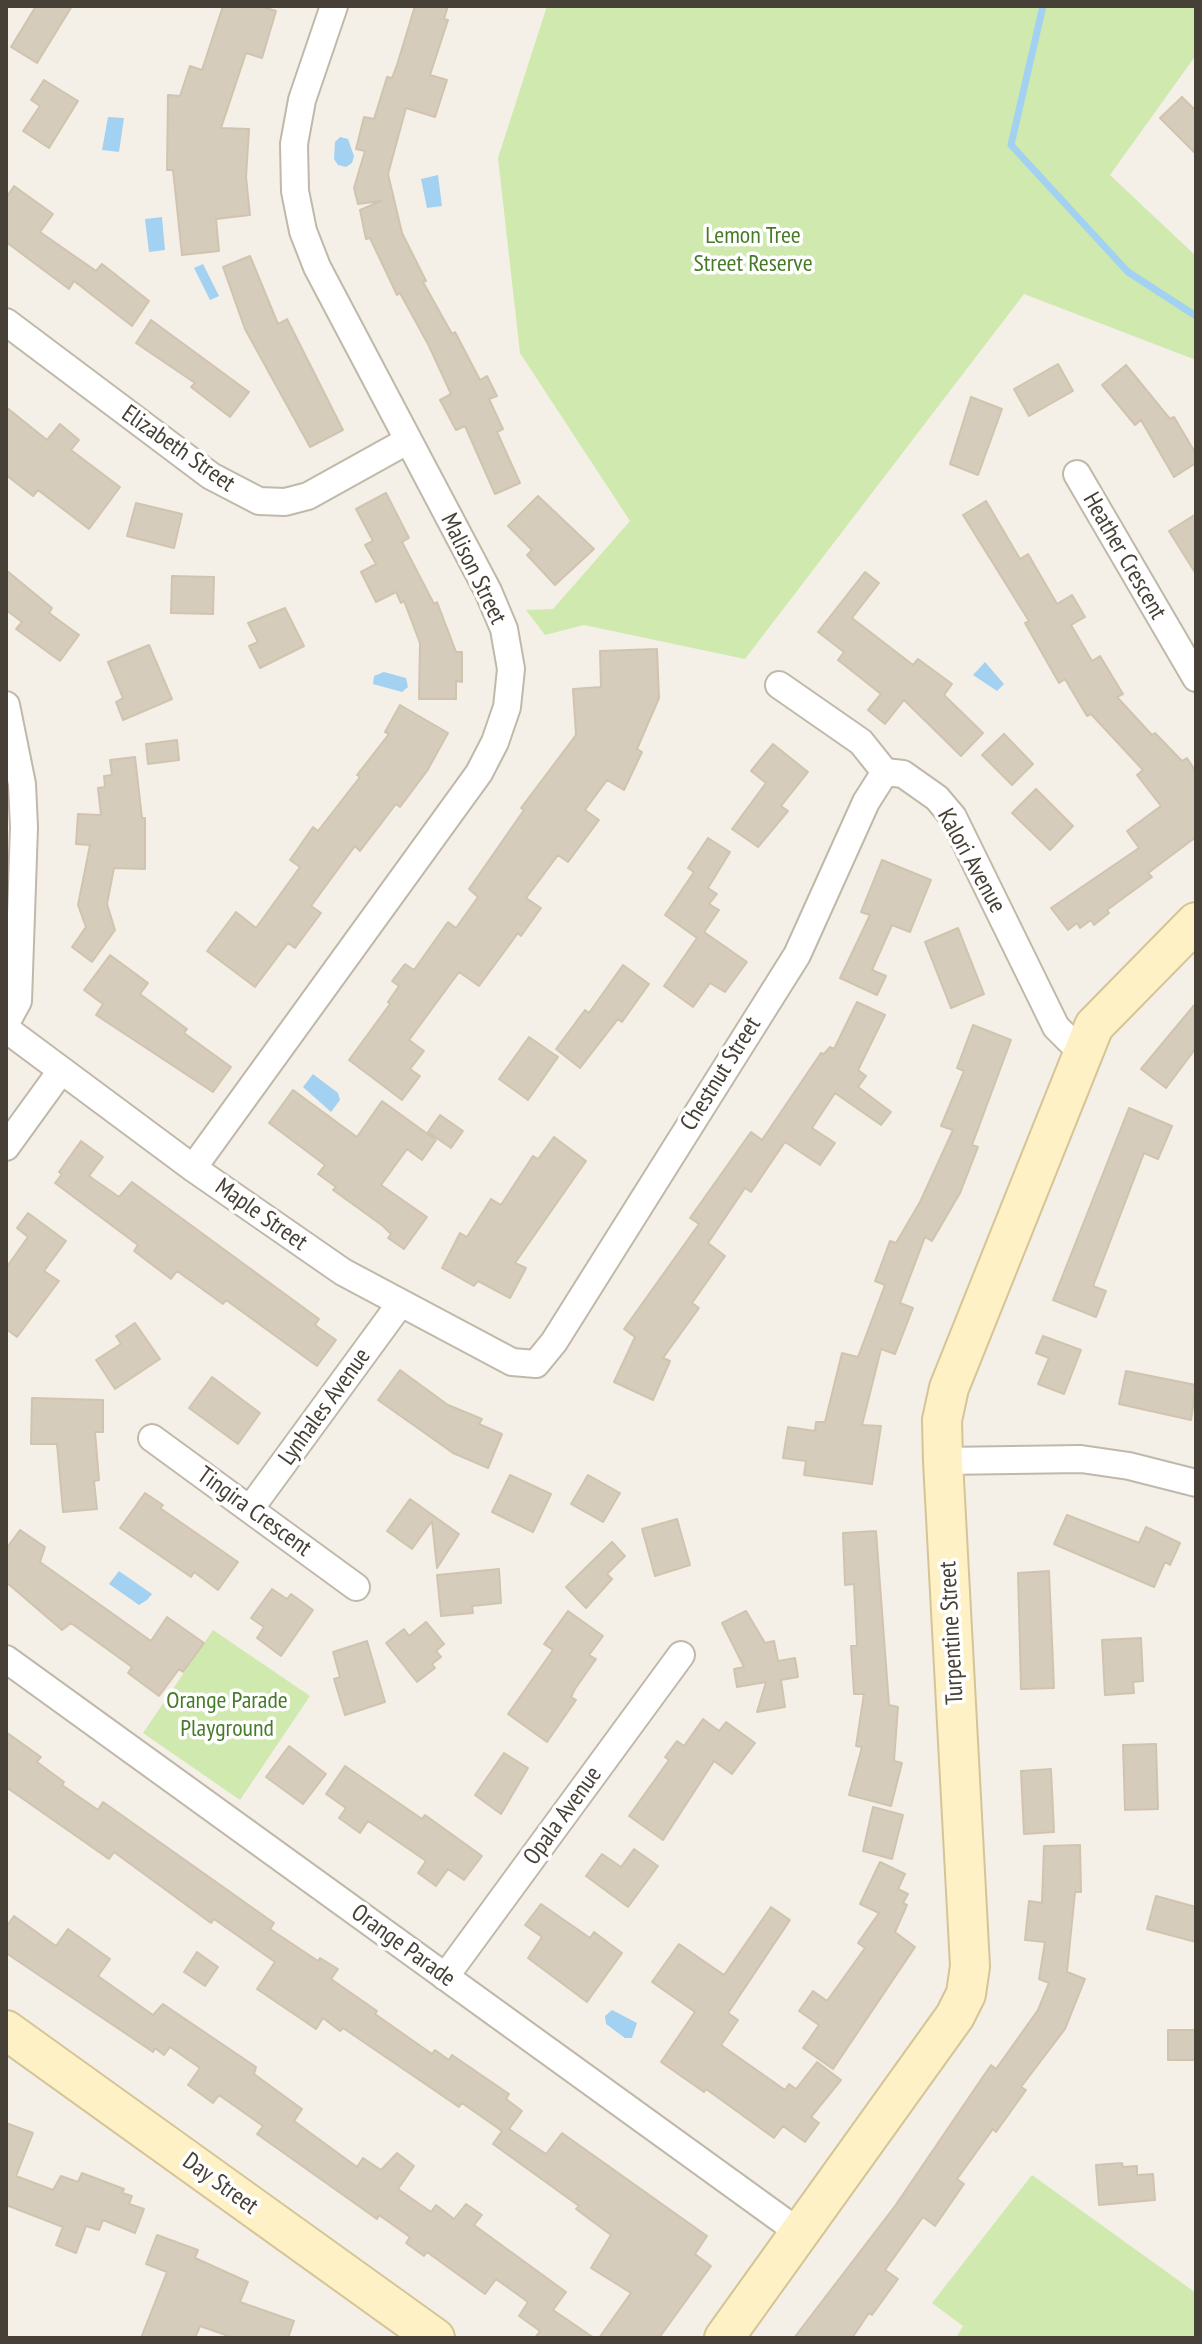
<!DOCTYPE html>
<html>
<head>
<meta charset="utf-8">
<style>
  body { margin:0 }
  #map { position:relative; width:1202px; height:2344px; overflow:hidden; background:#f4f0e7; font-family:"PT Sans Narrow",sans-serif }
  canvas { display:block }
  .frame { position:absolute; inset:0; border:8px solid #474036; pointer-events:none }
</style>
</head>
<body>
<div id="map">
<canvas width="1202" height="2344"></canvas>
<div class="frame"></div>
</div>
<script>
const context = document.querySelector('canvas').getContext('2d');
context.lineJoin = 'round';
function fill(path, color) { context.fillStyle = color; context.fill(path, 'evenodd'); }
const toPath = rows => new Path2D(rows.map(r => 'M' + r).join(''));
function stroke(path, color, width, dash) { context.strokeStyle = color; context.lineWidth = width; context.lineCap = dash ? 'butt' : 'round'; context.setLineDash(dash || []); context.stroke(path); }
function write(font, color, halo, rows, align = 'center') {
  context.font = font + ' "PT Sans Narrow",sans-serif'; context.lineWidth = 7; context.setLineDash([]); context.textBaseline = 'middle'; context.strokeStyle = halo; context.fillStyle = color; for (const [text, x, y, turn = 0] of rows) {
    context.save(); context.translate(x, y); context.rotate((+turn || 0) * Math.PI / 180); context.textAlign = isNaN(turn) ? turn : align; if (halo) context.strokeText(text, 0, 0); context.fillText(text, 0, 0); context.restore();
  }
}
const green = toPath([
  [547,6,1196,6,1196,55,1110,175,1196,256,1196,360,1024,294,745,659,584,625,545,635,526,610,553,609,630,521,520,353,498,158],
  [213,1630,310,1696,240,1800,143,1733],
  [1032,2175,1196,2293,1196,2338,956,2338,963,2326,932,2303]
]);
const water = toPath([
  [108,117,124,118,119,152,102,150],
  [340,137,348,139,354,156,352,163,346,167,338,165,334,159,335,142],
  [438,175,442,206,427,208,421,179],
  [162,217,165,250,149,252,145,219],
  [203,264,219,296,210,300,194,268],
  [985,662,1004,684,997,691,973,675],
  [384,672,406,678,408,687,402,692,373,684,374,676],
  [313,1074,338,1093,340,1100,331,1112,303,1087],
  [119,1571,152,1594,147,1600,139,1605,109,1584],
  [612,2010,637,2023,632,2038,625,2038,606,2024,605,2016]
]);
const stream = toPath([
  [1043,6,1011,145,1128,272,1196,316]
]);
const building = toPath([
  [36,6,72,6,37,63,11,47,36,6],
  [223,6,260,6,276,11,262,58,246,53,221,128,249,129,246,177,250,215,216,219,219,251,182,255,173,170,167,170,168,95,180,96,190,66,202,70,223,6],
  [415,6,448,6,444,19,448,20,430,75,447,80,435,117,406,108,388,174,402,233,426,281,423,282,452,334,455,332,480,380,487,376,497,396,489,399,503,429,497,432,520,483,495,494,465,426,456,430,440,400,451,394,429,346,400,293,397,295,370,238,366,239,360,210,381,201,358,204,354,188,365,151,356,149,364,117,374,119,387,77,392,78,397,65,415,6],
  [44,80,78,101,49,148,23,131,40,106,31,100,44,80],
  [1182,97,1196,111,1196,154,1160,118,1182,97],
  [14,186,53,214,40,232,96,271,102,264,149,301,132,326,74,281,69,289,6,242,6,198,14,186],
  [250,256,278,324,287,319,343,430,310,447,245,329,223,267,250,256],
  [151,320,249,392,230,417,191,387,195,383,136,343,151,320],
  [1058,364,1073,391,1029,416,1014,389,1058,364],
  [1126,365,1170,419,1174,417,1196,454,1196,463,1174,477,1141,420,1135,425,1102,385,1126,365],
  [971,397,1002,409,978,475,950,464,971,397],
  [6,407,47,440,60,424,79,440,71,450,120,487,89,529,38,490,33,496,6,475,6,407],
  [386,493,409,538,402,542,434,604,437,602,456,652,462,652,462,682,456,681,456,699,419,699,420,643,404,601,401,603,396,592,376,602,361,572,376,564,365,545,373,541,356,509,386,493],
  [538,496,594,549,555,585,527,555,532,550,508,526,538,496],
  [986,501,1020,559,1028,554,1057,604,1072,595,1085,617,1071,625,1092,661,1100,656,1123,694,1117,697,1152,735,1155,733,1182,761,1187,758,1196,772,1196,837,1148,873,1152,877,1107,910,1109,913,1094,925,1091,920,1080,928,1077,923,1068,930,1051,908,1139,848,1127,831,1161,806,1137,775,1143,770,1091,714,1087,716,1065,679,1059,683,1025,623,1029,621,963,515,986,501],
  [136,503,182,514,174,548,127,536,136,503],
  [1196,514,1196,574,1169,531,1196,514],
  [6,570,52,608,49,613,79,635,60,661,16,629,22,622,6,610,6,570],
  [865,572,879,583,852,618,913,665,918,659,952,684,944,695,983,733,961,756,904,700,885,724,868,710,881,694,838,660,844,652,818,632,865,572],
  [172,576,214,577,213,614,171,613,172,576],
  [285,608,304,646,260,668,249,646,258,642,248,623,285,608],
  [149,645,172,699,123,720,116,702,123,698,108,662,149,645],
  [657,649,659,698,637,749,642,752,624,790,607,780,585,810,599,820,568,862,558,855,526,898,541,908,521,936,518,933,479,986,459,972,409,1040,424,1051,410,1069,420,1076,402,1100,349,1060,390,1004,388,1002,399,986,392,981,405,964,414,970,448,922,456,928,478,897,469,889,524,810,521,808,576,735,573,689,601,687,600,651,657,649],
  [400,705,448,733,427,771,400,807,396,804,360,851,355,846,311,906,321,913,295,948,288,943,255,987,207,951,236,912,256,928,300,867,290,860,313,827,318,831,360,777,357,775,389,734,385,732,400,705],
  [1004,734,1033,764,1012,785,982,755,1004,734],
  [177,740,179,760,148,764,146,744,177,740],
  [773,744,808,772,781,806,788,811,758,847,732,829,766,783,751,771,773,744],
  [135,757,142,818,145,818,145,869,114,868,107,904,115,930,92,962,72,947,86,927,78,905,90,845,76,844,78,814,101,815,98,788,105,787,104,776,112,775,110,760,135,757],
  [1036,789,1073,826,1050,850,1012,813,1036,789],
  [708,838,730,852,708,888,717,894,709,904,719,910,704,932,747,962,725,992,710,983,693,1007,664,986,697,938,665,915,694,872,688,868,708,838],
  [882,860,931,880,910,932,892,925,872,970,886,976,877,995,840,978,870,915,861,912,882,860],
  [958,928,984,994,951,1008,925,942,958,928],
  [110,955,148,983,140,994,187,1029,184,1033,231,1067,213,1092,96,1015,103,1004,84,990,110,955],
  [623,965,649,984,622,1022,618,1019,580,1068,556,1049,585,1010,589,1013,623,965],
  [857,1002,885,1015,858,1070,866,1076,858,1087,891,1112,881,1125,835,1093,812,1128,835,1143,820,1165,785,1142,751,1192,745,1188,708,1243,725,1256,692,1303,699,1308,663,1358,670,1361,653,1400,614,1382,635,1337,624,1329,699,1224,690,1218,751,1132,762,1140,821,1053,824,1054,830,1047,834,1049,857,1002],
  [1196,1003,1196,1048,1166,1088,1141,1069,1196,1003],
  [973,1025,1011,1040,972,1145,978,1147,960,1193,932,1241,925,1237,900,1303,913,1308,895,1354,881,1349,862,1425,881,1426,872,1484,804,1475,806,1461,783,1458,788,1427,815,1431,816,1422,825,1422,842,1353,858,1357,885,1285,875,1281,890,1241,896,1243,920,1202,953,1130,941,1126,964,1071,957,1068,973,1025],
  [529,1037,558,1057,528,1100,499,1079,529,1037],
  [293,1090,357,1137,382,1101,436,1140,422,1160,407,1149,381,1185,427,1217,404,1249,388,1238,391,1234,383,1226,333,1190,336,1187,318,1174,325,1165,269,1123,293,1090],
  [1129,1108,1172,1126,1158,1159,1144,1153,1093,1286,1106,1291,1096,1317,1053,1300,1129,1108],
  [440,1115,463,1131,451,1148,428,1132,440,1115],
  [554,1137,586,1161,515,1263,526,1268,510,1298,478,1281,474,1286,442,1268,460,1233,467,1237,491,1199,501,1205,533,1156,538,1159,554,1137],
  [81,1141,103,1157,89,1176,119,1197,132,1182,319,1319,315,1325,336,1340,317,1366,226,1300,223,1304,177,1271,171,1279,134,1251,138,1245,55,1183,62,1174,59,1172,81,1141],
  [28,1213,66,1241,44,1271,59,1281,17,1337,6,1329,6,1268,28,1237,17,1228,28,1213],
  [135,1323,160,1359,115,1389,96,1360,121,1344,116,1336,135,1323],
  [1043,1336,1081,1350,1064,1394,1038,1384,1049,1358,1036,1353,1043,1336],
  [400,1370,448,1405,482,1419,479,1424,502,1434,488,1468,453,1453,378,1400,400,1370],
  [1126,1371,1196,1385,1191,1420,1119,1404,1126,1371],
  [212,1377,260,1413,238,1444,189,1408,212,1377],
  [32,1398,103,1400,103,1432,95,1432,99,1480,94,1481,97,1509,63,1512,57,1444,31,1444,32,1398],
  [510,1475,551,1494,533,1532,492,1512,510,1475],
  [588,1475,620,1493,603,1522,571,1504,588,1475],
  [145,1493,163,1505,160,1508,238,1562,218,1590,194,1572,191,1577,120,1528,145,1493],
  [410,1499,459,1534,437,1568,432,1521,412,1549,387,1531,410,1499],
  [1067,1515,1139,1543,1146,1527,1180,1543,1170,1565,1165,1562,1154,1587,1054,1544,1067,1515],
  [677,1519,690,1565,655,1576,642,1529,677,1519],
  [20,1530,45,1547,40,1562,151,1641,167,1617,204,1643,183,1672,179,1669,159,1696,128,1673,132,1667,71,1623,62,1630,6,1582,6,1549,20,1530],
  [876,1531,889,1705,898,1707,894,1761,902,1763,891,1806,849,1795,862,1747,856,1746,864,1694,854,1694,851,1646,857,1646,854,1584,845,1585,843,1533,876,1531],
  [612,1542,625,1556,607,1574,612,1579,586,1608,566,1587,612,1542],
  [499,1569,501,1603,472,1606,473,1613,441,1616,437,1575,499,1569],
  [1049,1571,1054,1688,1021,1689,1018,1573,1049,1571],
  [272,1589,287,1599,291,1594,313,1610,281,1656,257,1638,264,1627,251,1618,272,1589],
  [568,1611,603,1636,589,1655,596,1659,575,1689,571,1697,576,1700,547,1742,508,1714,553,1650,544,1644,568,1611],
  [746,1611,765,1643,774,1641,778,1661,795,1658,798,1677,781,1680,785,1707,757,1712,766,1682,737,1687,734,1669,744,1667,722,1623,746,1611],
  [426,1622,444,1644,436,1651,441,1657,432,1664,435,1668,417,1682,386,1643,404,1629,409,1636,426,1622],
  [1141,1638,1143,1681,1133,1682,1134,1693,1105,1695,1102,1640,1141,1638],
  [367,1641,385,1702,345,1715,334,1679,340,1677,333,1652,367,1641],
  [703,1719,719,1731,726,1722,755,1743,732,1774,714,1761,663,1840,629,1816,669,1760,665,1757,677,1741,684,1746,703,1719],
  [6,1732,41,1757,37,1762,64,1782,62,1785,98,1810,103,1802,274,1923,270,1929,318,1961,320,1958,338,1969,331,1979,377,2011,375,2014,432,2054,435,2050,449,2060,452,2055,509,2094,506,2099,522,2111,509,2129,546,2154,562,2133,707,2236,695,2254,711,2266,659,2338,599,2338,631,2293,591,2268,611,2235,576,2209,579,2206,493,2144,502,2131,462,2103,459,2107,343,2028,340,2031,323,2018,316,2029,257,1989,275,1962,214,1919,211,1923,114,1852,109,1859,6,1787,6,1732],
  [1156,1744,1158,1809,1125,1810,1123,1745,1156,1744],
  [289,1746,326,1774,303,1804,266,1777,289,1746],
  [504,1753,528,1768,501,1814,475,1795,504,1753],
  [345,1766,422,1819,425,1815,482,1856,464,1880,448,1869,436,1886,418,1873,426,1861,368,1821,360,1833,339,1818,346,1808,326,1794,345,1766],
  [1051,1769,1054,1832,1024,1834,1021,1771,1051,1769],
  [873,1807,903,1815,892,1859,863,1851,873,1807],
  [1080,1845,1081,1892,1075,1892,1067,1972,1085,1979,1065,2029,1021,2087,1026,2090,996,2132,993,2129,957,2179,964,2184,935,2226,923,2217,885,2270,898,2279,872,2315,869,2313,852,2338,794,2338,895,2206,991,2065,996,2069,1038,2010,1049,1983,1039,1979,1045,1942,1025,1940,1029,1901,1042,1903,1044,1846,1080,1845],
  [634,1849,658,1866,628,1907,586,1876,602,1854,621,1867,634,1849],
  [880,1862,905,1874,898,1889,908,1894,903,1903,907,1905,895,1932,915,1947,833,2069,803,2048,819,2025,799,2011,813,1991,827,2001,865,1948,858,1943,879,1913,860,1904,880,1862],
  [1156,1896,1196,1907,1196,1942,1147,1929,1156,1896],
  [541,1904,590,1938,594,1932,622,1953,587,2002,528,1958,542,1937,525,1925,541,1904],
  [771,1907,790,1920,728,2013,738,2020,721,2045,785,2090,789,2084,796,2089,817,2062,841,2080,811,2117,819,2123,805,2142,783,2126,774,2138,706,2089,704,2092,661,2062,695,2012,652,1982,679,1944,724,1975,771,1907],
  [14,1916,56,1946,68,1929,110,1959,98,1976,153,2015,163,2004,256,2067,254,2074,302,2109,294,2121,357,2167,363,2158,381,2170,397,2153,414,2166,398,2189,431,2212,436,2205,454,2219,466,2204,482,2215,474,2225,566,2292,553,2310,594,2338,535,2338,540,2331,519,2316,528,2302,496,2279,485,2294,427,2252,424,2256,406,2243,410,2237,379,2215,377,2219,257,2134,263,2126,219,2095,213,2103,188,2085,200,2068,170,2047,164,2055,155,2048,153,2052,6,1953,6,1927,14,1916],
  [197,1952,218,1967,205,1986,184,1972,197,1952],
  [1168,2030,1196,2030,1196,2060,1168,2060,1168,2030],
  [6,2123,33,2133,16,2176,53,2190,61,2176,78,2182,82,2173,124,2189,122,2193,132,2196,129,2204,144,2209,135,2233,103,2220,99,2230,86,2226,76,2253,56,2245,63,2227,6,2205,6,2123],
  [1122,2163,1123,2167,1137,2166,1137,2175,1153,2174,1155,2200,1099,2205,1096,2165,1122,2163],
  [157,2235,198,2250,195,2258,248,2282,240,2302,294,2321,288,2338,234,2338,200,2326,195,2338,141,2338,167,2272,146,2264,157,2235]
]);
const street = toPath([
  [6,322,211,476,259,501,285,502,308,496,407,441],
  [1077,474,1196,678],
  [779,685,861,742,885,772],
  [6,705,22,784,24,827,18,1001,6,1023],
  [885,772,903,774,937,798,953,817,1056,1027,1070,1041,1084,1048],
  [6,1029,193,1168,343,1272,512,1362,536,1364,554,1342,797,955,866,802,885,772],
  [6,1147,61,1071],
  [193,1168,479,773,495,742,507,707,511,669,504,629,488,591,317,267,303,231,295,191,294,144,302,100,334,6],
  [152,1438,356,1587],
  [943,1461,1081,1459,1129,1466,1196,1483],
  [250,1509,400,1304],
  [6,1659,800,2233],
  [445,1977,681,1655]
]);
const secondary = toPath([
  [6,2030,435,2338],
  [724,2338,955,2016,966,1994,970,1966,943,1461,942,1420,949,1388,1094,1026,1196,922]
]);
const parkNames = [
  ["Lemon Tree",753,236],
  ["Street Reserve",753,264],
  ["Orange Parade",227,1701],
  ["Playground",227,1729]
];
const streetNames = [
  ["Elizabeth Street",178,449,35],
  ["Heather Crescent",1124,556,60],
  ["Malison Street",473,569,64],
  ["Kalori Avenue",971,861,61],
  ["Chestnut Street",721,1074,-58],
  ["Maple Street",261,1215,35],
  ["Lynhales Avenue",325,1407,-54],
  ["Tingira Crescent",254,1512,36],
  ["Turpentine Street",952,1633,-93],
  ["Opala Avenue",563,1816,-54],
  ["Orange Parade",403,1946,36],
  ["Day Street",220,2184,36]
];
fill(green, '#cfe9af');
fill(water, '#a2d1f2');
stroke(stream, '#a2d1f2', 7);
fill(building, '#d6ccbc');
stroke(building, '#d1c4af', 2);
stroke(street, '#c0b8a9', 30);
stroke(secondary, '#d5c496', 42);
stroke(street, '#fff', 26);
stroke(secondary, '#fff1c6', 38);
write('24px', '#477a27', '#fff', parkNames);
write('24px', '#474036', '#fff', streetNames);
</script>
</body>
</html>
